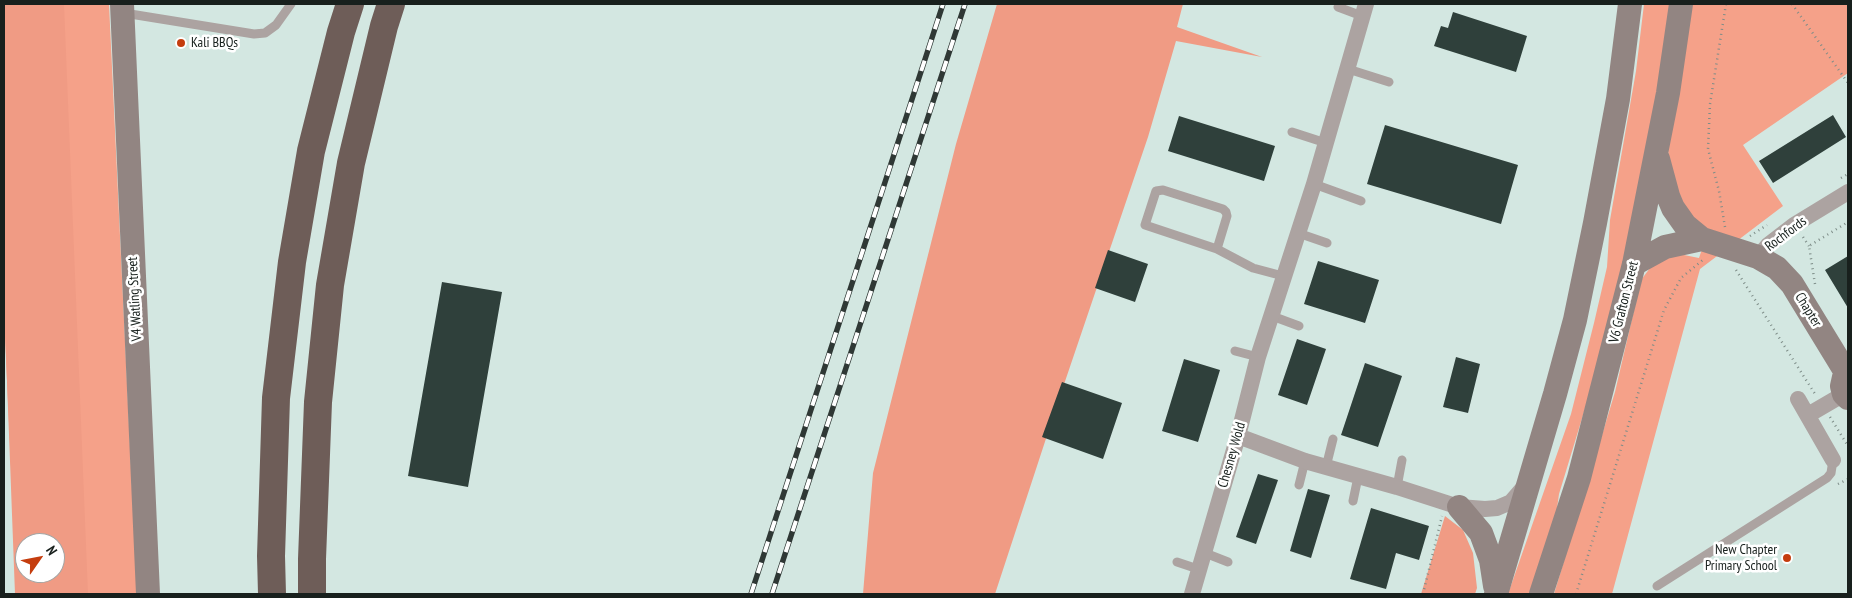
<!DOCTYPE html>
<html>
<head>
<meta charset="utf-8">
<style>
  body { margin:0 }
  #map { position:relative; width:1852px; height:598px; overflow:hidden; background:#d3e7e1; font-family:"PT Sans Narrow",sans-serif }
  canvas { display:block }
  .frame { position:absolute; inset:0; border:5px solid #18201d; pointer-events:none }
  .north { position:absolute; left:15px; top:533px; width:50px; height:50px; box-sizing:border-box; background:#fff; border:1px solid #a3a6a5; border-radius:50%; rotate:57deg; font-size:14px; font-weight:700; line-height:20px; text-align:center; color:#18201d }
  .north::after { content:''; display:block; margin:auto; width:18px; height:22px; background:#c53d0e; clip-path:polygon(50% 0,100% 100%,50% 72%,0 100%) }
</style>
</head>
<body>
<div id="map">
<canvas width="1852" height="598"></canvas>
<div class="frame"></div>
<div class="north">N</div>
</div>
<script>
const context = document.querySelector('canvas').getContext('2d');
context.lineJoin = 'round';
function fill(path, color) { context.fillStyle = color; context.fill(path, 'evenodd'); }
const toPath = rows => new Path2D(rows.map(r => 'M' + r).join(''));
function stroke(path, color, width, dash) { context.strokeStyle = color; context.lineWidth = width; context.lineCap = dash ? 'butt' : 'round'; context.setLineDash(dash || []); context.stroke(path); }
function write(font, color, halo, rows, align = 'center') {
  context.font = font + ' "PT Sans Narrow",sans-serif'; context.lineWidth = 5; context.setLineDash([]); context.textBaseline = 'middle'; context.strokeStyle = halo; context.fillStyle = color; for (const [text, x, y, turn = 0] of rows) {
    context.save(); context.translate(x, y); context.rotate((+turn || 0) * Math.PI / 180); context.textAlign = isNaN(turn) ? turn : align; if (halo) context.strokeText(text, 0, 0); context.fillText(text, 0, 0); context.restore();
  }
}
const green = toPath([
  [4,4,109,4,137,594,17,594,4,317],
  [25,543,55,543,55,573,25,573],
  [1644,4,1674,4,1638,213,1587,402,1559,494,1553,537,1535,594,1508,594,1571,414,1594,323,1607,267,1610,220,1636,71],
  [1692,4,1848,4,1848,73,1743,145,1783,206,1700,269,1612,594,1554,594,1615,392,1641,280,1653,264,1669,255,1684,255,1699,258,1706,237,1695,229,1670,173,1668,150]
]);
const forest = toPath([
  [4,4,64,4,88,594,15,594,4,302],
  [25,543,55,543,55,573,25,573],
  [997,4,1183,4,1177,27,1262,57,1176,41,1148,137,1058,402,995,594,863,594,873,473,956,144],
  [1445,516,1463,530,1473,553,1477,588,1475,594,1421,594]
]);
const building = toPath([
  [1453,12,1527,36,1516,72,1434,46,1441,26,1448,28],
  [1833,115,1846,137,1773,183,1759,161],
  [1179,116,1275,146,1264,181,1168,151],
  [1385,125,1518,165,1501,224,1367,184],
  [1108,250,1148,264,1135,302,1095,288],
  [1848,256,1848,308,1825,270],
  [1318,261,1379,280,1365,323,1304,304],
  [442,282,502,292,468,487,408,476],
  [1297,339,1326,349,1307,405,1278,395],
  [1456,357,1480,364,1468,413,1443,407],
  [1184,359,1220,370,1198,442,1162,431],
  [1365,363,1402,376,1378,447,1341,435],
  [1062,382,1122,403,1103,459,1042,437],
  [1258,474,1278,480,1256,544,1236,537],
  [1308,489,1330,495,1311,558,1290,551],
  [1371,508,1429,526,1419,560,1396,553,1386,589,1350,579]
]);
const path = toPath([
  [1792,4,1848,83],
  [1841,178,1848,174],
  [1725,227,1719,191,1708,149,1710,104,1726,4],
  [1750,236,1767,225],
  [1803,237,1809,246],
  [1736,270,1815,394],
  [1815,284,1809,246,1848,222],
  [1830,417,1848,446],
  [1838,484,1848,479],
  [1423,594,1442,516],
  [1576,594,1664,310,1681,278,1704,259]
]);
const lane = toPath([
  [1338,7,1362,16],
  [124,13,254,34,265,33,276,25,291,4],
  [1348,69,1389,82],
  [1292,132,1326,143],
  [1314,184,1361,201],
  [1298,233,1327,243],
  [1217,249,1227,216,1226,212,1223,209,1163,190,1156,191,1145,225,1217,249,1253,268,1283,276],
  [1272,316,1299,326],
  [1235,351,1258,357],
  [1326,467,1333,439],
  [1299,485,1305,461],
  [1397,487,1402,460],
  [1353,501,1358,477],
  [1205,553,1228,562],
  [1177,562,1198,569],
  [1657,586,1827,478,1831,473,1833,460]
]);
const street = toPath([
  [1758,257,1768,245,1794,225,1848,192],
  [1798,399,1833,460],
  [1808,415,1844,394],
  [1238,436,1305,461,1397,487,1459,507,1485,509,1497,508,1511,502,1524,487],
  [1192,594,1238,436,1258,357,1314,184,1366,4]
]);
const secondary = toPath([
  [122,4,148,594],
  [1658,159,1668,196,1673,208,1685,225,1702,239,1758,257,1777,268,1792,284,1847,374],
  [1634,264,1665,247,1702,239],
  [1848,373,1844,377,1842,386,1844,394,1848,398],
  [1459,507,1481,533,1491,560,1495,586],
  [1496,594,1555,394,1575,320,1595,223,1618,99,1630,4],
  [1541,594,1579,478,1634,264,1668,93,1681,4]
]);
const highway = toPath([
  [272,594,271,556,276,398,292,262,311,151,341,32,350,4],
  [312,594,312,559,318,402,330,285,351,163,384,26,391,4]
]);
const rail = toPath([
  [751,594,943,4],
  [772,594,965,4]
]);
const markers = [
  [181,43,5,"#c53d0e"],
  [1787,558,5,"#c53d0e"]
];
const poiNames = [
  ["Kali BBQs",191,43],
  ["New Chapter",1777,550,"right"],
  ["Primary School",1777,566,"right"]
];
const streetNames = [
  ["Rochfords",1786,234,-37],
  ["V4 Watling Street",135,299,-93],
  ["V6 Grafton Street",1624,302,-76],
  ["Chapter",1808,310,58],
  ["Chesney Wold",1232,455,-74]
];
fill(green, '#f5a189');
fill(forest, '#f09b84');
fill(building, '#2f403b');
stroke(path, '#7e8d88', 2.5, [1, 4]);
stroke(lane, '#aca3a1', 9);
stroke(street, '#aca3a1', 16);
stroke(secondary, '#928582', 24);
stroke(highway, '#6e5d58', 28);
stroke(rail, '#2f3835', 5.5);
stroke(rail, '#fff', 4, [11]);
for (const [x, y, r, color] of markers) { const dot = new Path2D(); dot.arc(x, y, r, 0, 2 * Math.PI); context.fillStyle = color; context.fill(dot); stroke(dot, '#fff', 2); }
write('14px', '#18201d', '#fff', poiNames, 'left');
write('14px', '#18201d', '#fff', streetNames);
</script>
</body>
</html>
